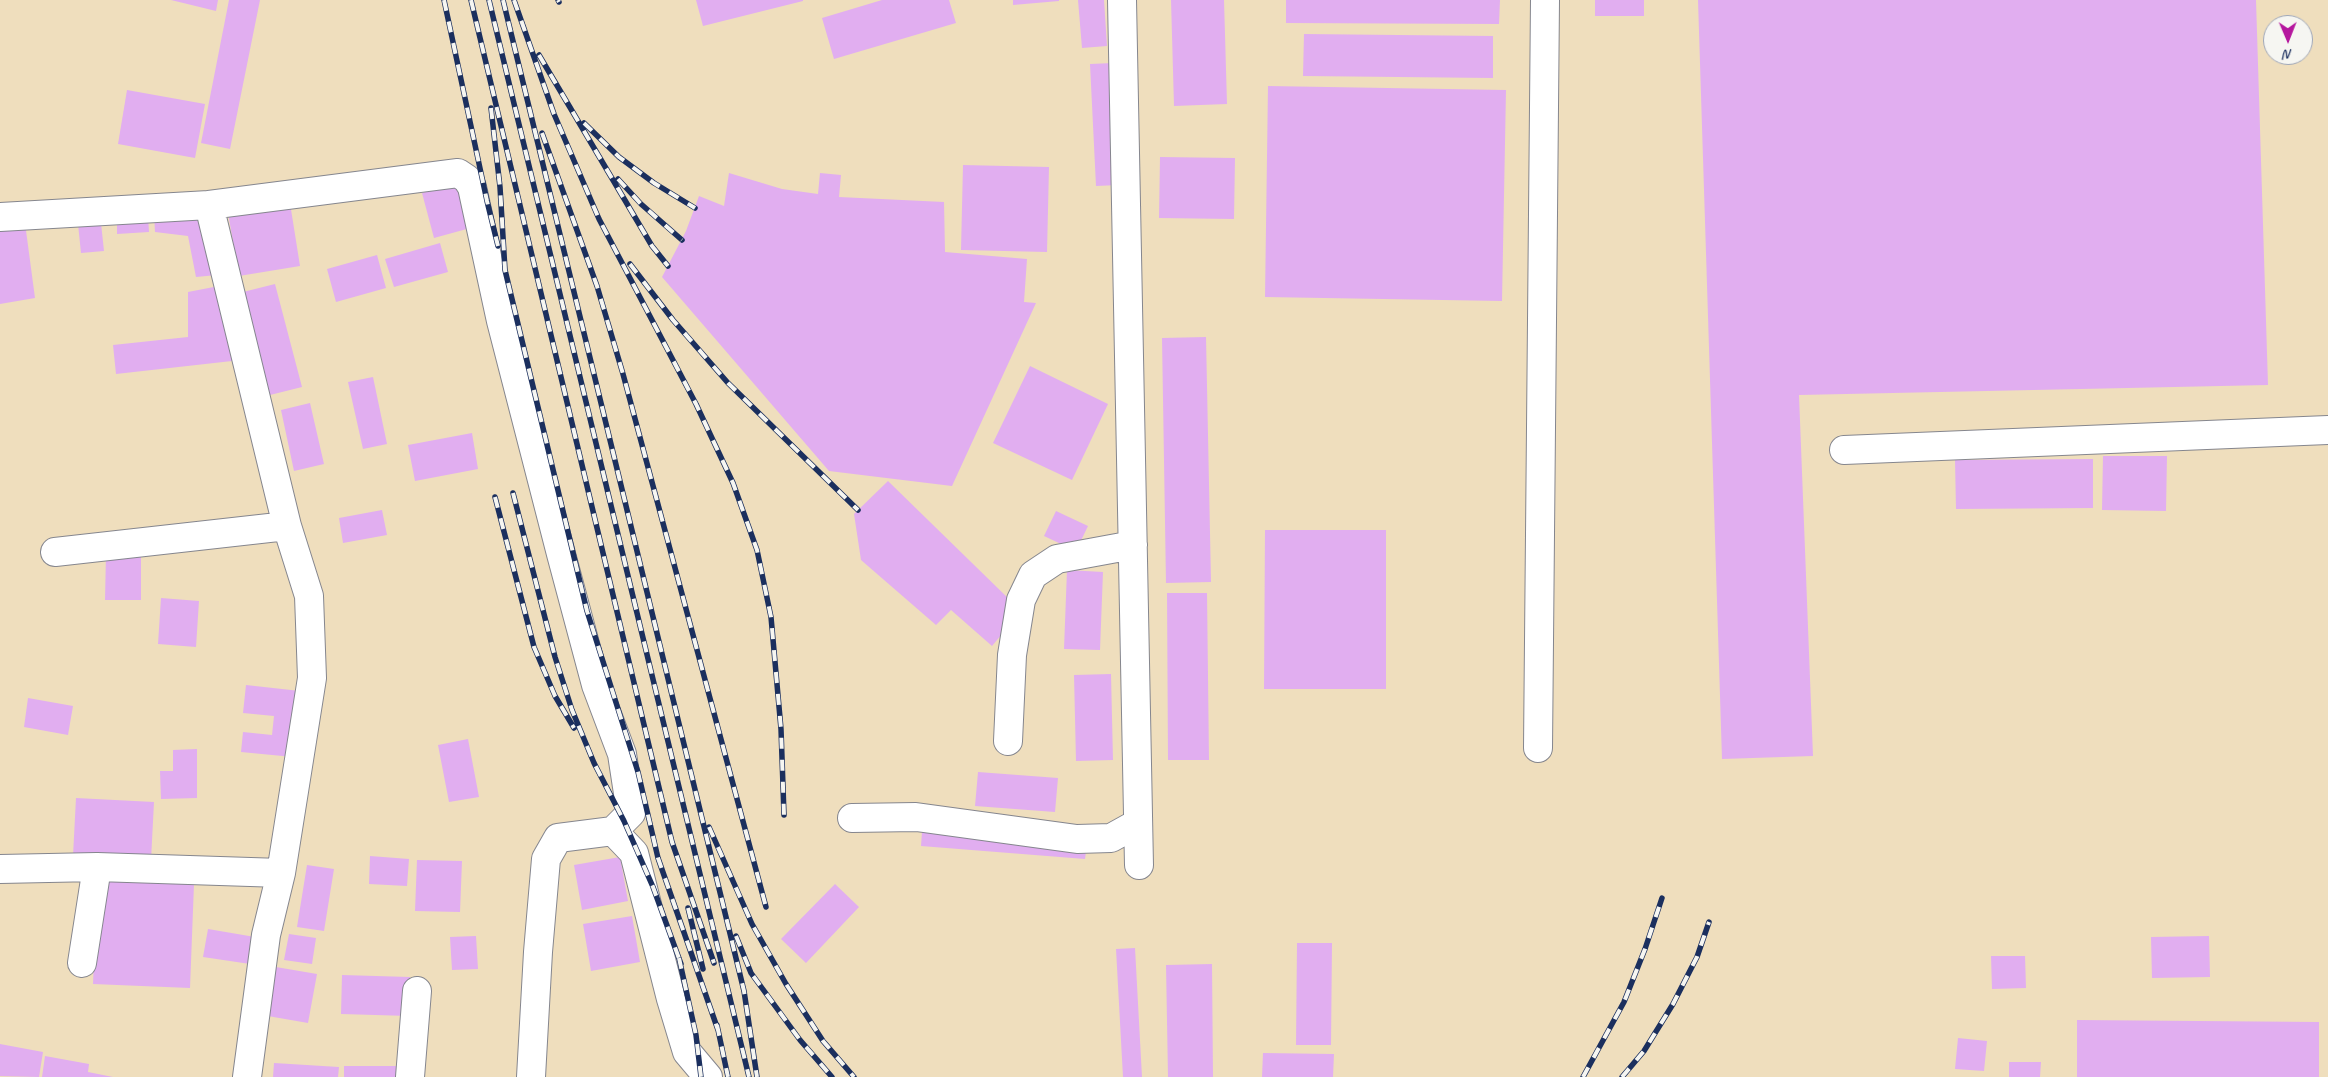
<!DOCTYPE html>
<html>
<head>
<meta charset="utf-8">
<style>
  body { margin:0 }
  #map { position:relative; width:2328px; height:1077px; overflow:hidden; background:#efdebd; font-family:Caveat,sans-serif }
  canvas { display:block }
  .north { position:absolute; left:2263px; top:15px; width:50px; height:50px; box-sizing:border-box; background:#f6f6f2; border:1px solid #9ea6b7; border-radius:50%; rotate:179deg; font-size:14px; font-weight:700; line-height:20px; text-align:center; color:#1b2f5e }
  .north::after { content:''; display:block; margin:auto; width:18px; height:22px; background:#b5179e; clip-path:polygon(50% 0,100% 100%,50% 72%,0 100%) }
</style>
</head>
<body>
<div id="map">
<canvas width="2328" height="1077"></canvas>
<div class="north">N</div>
</div>
<script>
const context = document.querySelector('canvas').getContext('2d');
context.lineJoin = 'round';
function fill(path, color) { context.fillStyle = color; context.fill(path, 'evenodd'); }
const toPath = rows => new Path2D(rows.map(r => 'M' + r).join(''));
function stroke(path, color, width, dash) { context.strokeStyle = color; context.lineWidth = width; context.lineCap = dash ? 'butt' : 'round'; context.setLineDash(dash || []); context.stroke(path); }
const building = toPath([
  [171,0,218,0,216,11],
  [229,0,260,0,230,149,201,143],
  [696,0,803,0,803,1,703,26],
  [882,0,949,0,956,23,834,59,822,18],
  [1013,0,1059,0,1059,1,1013,5],
  [1078,0,1104,0,1107,46,1082,48],
  [1171,0,1224,0,1227,104,1174,106],
  [1286,0,1500,0,1499,24,1286,23],
  [1595,0,1644,0,1644,16,1595,16],
  [1698,0,2256,0,2268,385,1799,395,1813,756,1722,759],
  [1304,34,1493,36,1493,78,1303,76],
  [1113,63,1119,185,1096,186,1090,64],
  [1268,86,1506,90,1502,301,1265,297],
  [127,90,205,104,195,158,118,144],
  [1160,157,1235,158,1234,219,1159,218],
  [963,165,1049,167,1047,252,961,250],
  [729,173,782,189,818,194,820,173,841,175,839,197,944,202,945,252,1027,259,1024,302,1036,303,952,486,829,471,662,277,686,231,699,196,724,206],
  [462,182,474,227,434,238,422,193],
  [290,203,300,266,239,276,228,213],
  [200,213,217,275,196,277,188,236,155,232,154,214],
  [148,216,149,232,117,234,117,218],
  [25,223,35,298,0,304,0,228],
  [101,223,104,251,81,253,78,224],
  [440,243,448,272,394,287,385,259],
  [377,255,386,288,336,302,327,269],
  [275,284,302,387,266,396,239,293],
  [219,286,232,361,116,374,113,345,188,337,188,292],
  [1206,337,1211,582,1166,583,1162,338],
  [1030,366,1108,404,1072,480,993,443],
  [373,377,387,444,363,449,348,382],
  [310,403,324,464,294,471,281,410],
  [472,433,478,469,415,481,408,445],
  [2103,456,2167,456,2166,511,2102,510],
  [2093,459,2093,508,1956,509,1955,460],
  [888,481,1011,601,1002,634,992,646,951,610,936,625,861,560,854,514],
  [382,510,387,535,343,543,339,518],
  [1056,511,1088,526,1076,551,1044,536],
  [1265,530,1386,530,1386,689,1264,689],
  [106,554,141,554,141,600,105,600],
  [1067,570,1103,572,1100,650,1064,649],
  [1167,593,1207,593,1209,760,1168,760],
  [161,598,199,601,196,647,158,644],
  [1111,674,1113,760,1076,761,1074,675],
  [246,685,300,691,293,757,241,752,243,732,272,735,274,716,243,713],
  [28,698,73,706,68,735,24,727],
  [468,739,479,797,449,802,438,745],
  [197,749,197,798,161,799,160,771,173,771,173,750],
  [978,772,1058,778,1055,812,975,806],
  [76,798,154,802,151,860,73,856],
  [922,832,1087,844,1085,859,921,846],
  [370,856,409,859,407,886,369,884],
  [620,857,628,901,582,910,574,865],
  [417,860,462,861,460,912,415,911],
  [307,865,334,869,324,931,297,927],
  [97,881,194,884,190,988,93,984],
  [835,884,859,907,806,963,781,939],
  [632,916,640,962,591,971,583,924],
  [208,929,255,937,250,964,203,957],
  [289,934,316,938,312,964,284,960],
  [476,936,478,969,452,970,450,937],
  [2209,936,2210,977,2152,978,2151,937],
  [1297,943,1332,943,1331,1045,1296,1045],
  [1135,948,1142,1077,1123,1077,1116,949],
  [1991,956,2025,956,2026,988,1992,989],
  [1212,964,1213,1077,1168,1077,1166,965],
  [270,966,317,974,308,1023,262,1015],
  [342,975,410,977,409,1016,341,1014],
  [2077,1020,2319,1022,2319,1077,2077,1077],
  [1958,1038,1987,1041,1984,1071,1955,1069],
  [0,1044,43,1052,39,1077,0,1076],
  [1263,1053,1334,1054,1333,1077,1262,1077],
  [45,1056,89,1064,88,1072,113,1077,42,1077],
  [2009,1062,2041,1062,2040,1077,2009,1077],
  [274,1063,339,1067,338,1077,273,1077],
  [344,1066,398,1066,398,1077,344,1077]
]);
const minor = toPath([
  [1122,0,1139,865],
  [209,205,458,173,467,179,472,187,501,321,561,554,596,685,622,754,631,813,613,831],
  [0,217,209,205,287,526,309,596,312,678,281,873,266,935,247,1077],
  [1844,450,2328,430],
  [55,552,287,526],
  [1008,741,1012,655,1021,600,1033,575,1057,559,1133,545],
  [1538,748,1545,0],
  [852,818,916,817,1077,839,1111,838,1138,823],
  [0,869,97,867,281,873],
  [82,963,97,867],
  [410,1077,417,991],
  [531,1077,538,952,546,859,558,838,613,831,634,853,671,999,687,1052,708,1077]
]);
const rail = toPath([
  [444,0,487,201,498,246],
  [471,0,672,842,714,963],
  [489,0,749,1077],
  [503,0,744,991,757,1077],
  [514,0,554,114,599,219,696,404,733,483,757,550,771,617,781,729,784,815],
  [558,0,559,2],
  [539,55,652,246,668,266],
  [491,108,500,187,505,270,587,611,638,772,658,858,718,1030],
  [584,123,619,157,654,183,695,208],
  [542,133,597,286,623,374,766,907],
  [618,179,641,204,682,240],
  [630,264,673,320,728,383,858,510],
  [513,493,555,657,572,710,594,763,624,821,653,887,681,964],
  [495,497,534,647,555,696,574,728],
  [709,827,752,924,786,984,823,1041,854,1077],
  [688,908,703,969],
  [736,936,751,973,800,1040,832,1077],
  [679,958,696,1035,701,1077],
  [717,1025,728,1077],
  [1583,1077,1624,1002,1645,949,1662,898],
  [1622,1077,1644,1051,1673,1004,1697,957,1709,922]
]);
fill(building, '#e1aef0');
stroke(minor, '#85868e', 30);
stroke(minor, '#fff', 28);
stroke(rail, '#1b2f5e', 5.5);
stroke(rail, '#f6f6f2', 4, [11]);
</script>
</body>
</html>
